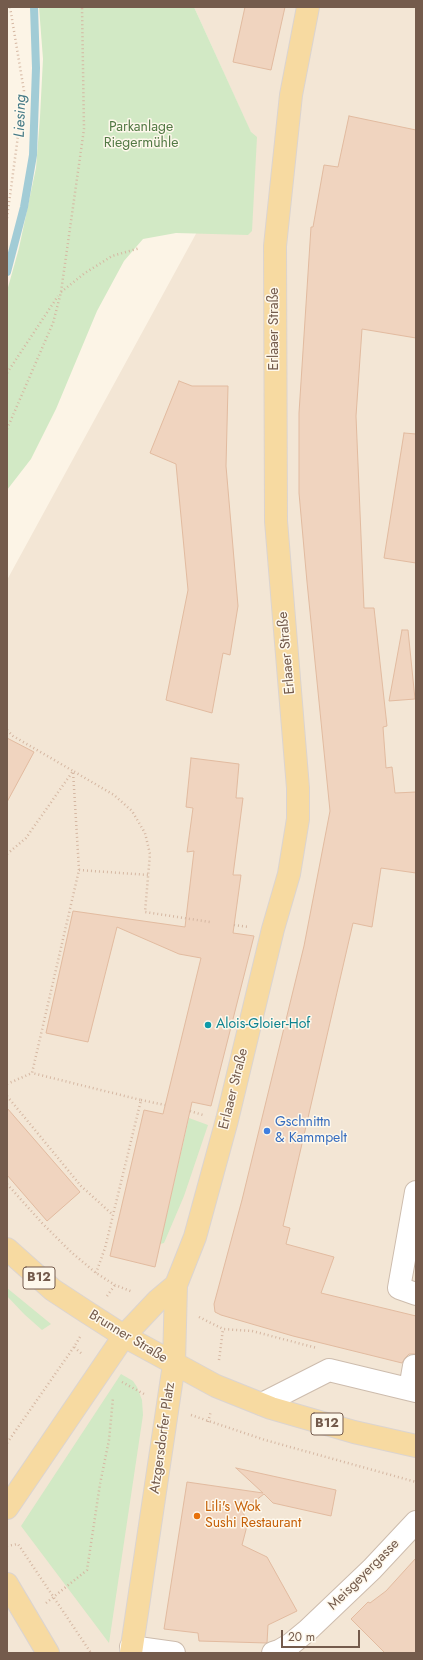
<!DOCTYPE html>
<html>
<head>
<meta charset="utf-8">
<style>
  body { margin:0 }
  #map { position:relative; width:423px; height:1660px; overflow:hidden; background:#fcf4e6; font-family:Jost,sans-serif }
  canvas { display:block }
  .frame { position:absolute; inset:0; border:8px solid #745b4c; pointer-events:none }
  .scale { position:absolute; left:281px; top:1630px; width:79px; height:18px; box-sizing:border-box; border:2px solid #745b4c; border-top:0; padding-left:5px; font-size:12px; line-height:14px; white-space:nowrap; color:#745b4c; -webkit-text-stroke:3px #fef8ec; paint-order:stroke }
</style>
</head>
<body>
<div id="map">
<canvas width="423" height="1660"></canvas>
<div class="frame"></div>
<div class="scale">20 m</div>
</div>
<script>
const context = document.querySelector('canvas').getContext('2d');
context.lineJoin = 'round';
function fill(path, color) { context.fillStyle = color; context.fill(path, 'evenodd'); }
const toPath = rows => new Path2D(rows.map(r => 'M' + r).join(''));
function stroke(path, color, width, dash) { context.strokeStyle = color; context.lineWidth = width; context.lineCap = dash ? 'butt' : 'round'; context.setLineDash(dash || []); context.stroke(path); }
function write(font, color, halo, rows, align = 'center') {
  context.font = font + ' Jost,sans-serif'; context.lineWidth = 3; context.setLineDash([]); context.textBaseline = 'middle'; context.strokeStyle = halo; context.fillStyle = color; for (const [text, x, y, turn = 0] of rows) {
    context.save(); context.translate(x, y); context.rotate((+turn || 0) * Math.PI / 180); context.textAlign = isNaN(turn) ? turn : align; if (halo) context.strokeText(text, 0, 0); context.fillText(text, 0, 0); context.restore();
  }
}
const residential = toPath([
  [194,7,416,7,416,1653,7,1653,7,580,251,133]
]);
const green = toPath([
  [39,7,194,7,251,132,257,137,252,231,248,235,176,233,143,239,124,261,97,311,56,409,31,459,7,490,7,291,19,248,36,168,40,117,43,59],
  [189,1118,208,1125,184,1196,164,1243,160,1244],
  [7,1288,51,1324,42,1330,24,1314,7,1296],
  [121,1374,133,1381,137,1387,142,1400,143,1415,109,1643,21,1526]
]);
const stream = toPath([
  [7,272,24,207,33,155,36,68,34,7]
]);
const building = toPath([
  [245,7,285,7,271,70,233,62,245,7],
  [349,116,416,130,416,338,362,329,356,416,364,608,374,608,387,726,383,727,386,768,392,767,395,793,416,792,416,873,381,868,372,927,353,923,283,1226,290,1228,286,1244,334,1257,321,1293,416,1316,416,1354,409,1354,405,1358,402,1363,293,1336,221,1315,215,1312,214,1304,242,1200,304,946,330,811,307,582,299,493,299,413,311,227,313,227,324,165,338,167,349,116],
  [179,381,192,386,228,386,226,466,238,606,230,655,223,653,212,713,166,700,188,590,176,464,150,453,179,381],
  [404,433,416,434,416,563,384,558,404,433],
  [402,630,408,630,415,699,389,701,402,630],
  [7,738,34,752,7,802,7,738],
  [191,758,239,764,236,798,243,798,233,875,241,875,233,933,254,936,211,1106,192,1102,155,1267,110,1256,144,1110,163,1114,201,958,179,954,117,927,88,1042,46,1033,73,911,185,927,194,851,187,852,193,808,186,807,191,758],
  [7,1108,80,1192,47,1221,7,1175,7,1108],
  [236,1468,336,1490,331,1516,273,1503,264,1494,242,1511,248,1522,242,1545,267,1557,297,1611,268,1625,267,1643,199,1641,198,1633,164,1629,187,1482,263,1493,236,1468],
  [416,1558,416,1653,385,1653,351,1619,368,1602,370,1603,386,1591,416,1558]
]);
const path = toPath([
  [7,218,24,91,10,7],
  [61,292,85,273,112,256,140,248],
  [7,373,58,296],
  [7,429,53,323,61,292,84,129,82,7],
  [7,730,13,736,73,771,79,870,32,1073,141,1100,105,1248,96,1273],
  [7,854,26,838,73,771,114,795,132,811,145,833,150,854,145,912,210,922],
  [79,870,149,875],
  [234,925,249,927],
  [7,1084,32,1073],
  [7,1096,81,1186,113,1215],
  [141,1100,165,1105],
  [190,1111,203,1115],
  [7,1184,42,1223,71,1252,96,1273,115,1285,133,1292],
  [107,1296,115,1285],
  [199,1317,223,1329,252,1331,317,1348],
  [80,1337,74,1347,82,1354],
  [219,1360,223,1329],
  [122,1382,144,1394],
  [191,1415,265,1440,416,1482],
  [208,1422,211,1411],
  [7,1443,74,1347],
  [7,1546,18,1544,91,1653],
  [46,1603,87,1570,100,1484,109,1440,113,1398]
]);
const minor = toPath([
  [416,1192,399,1288,416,1294],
  [410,1389,414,1366],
  [262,1404,329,1370,416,1391],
  [131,1647,174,1653],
  [273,1653,279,1651,291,1644,308,1630,372,1569,416,1522]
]);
const major = toPath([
  [7,1249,53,1290,85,1311,124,1336,216,1386,271,1408,354,1432,416,1446],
  [7,1508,124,1336,157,1301,176,1285],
  [7,1584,48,1653],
  [131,1653,174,1364,176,1285,195,1237,227,1120,273,929,289,874,298,819,298,788,276,521,275,246,291,95,308,7]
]);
const markers = [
  [208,1025,4,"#0f9aa8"],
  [267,1131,4,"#3f7fe0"],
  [197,1516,4,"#e8710a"]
];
const shields = [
  [39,1278,32],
  [327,1424,32]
];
const shieldNames = [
  ["B12",39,1278],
  ["B12",327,1424]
];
const parkNames = [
  ["Parkanlage",141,128],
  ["Riegermühle",141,144]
];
const streetNames = [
  ["Erlaaer Straße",275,329,-90],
  ["Erlaaer Straße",287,653,-95],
  ["Erlaaer Straße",234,1089,-76],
  ["Brunner Straße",128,1337,31],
  ["Atzgersdorfer Platz",163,1438,-82],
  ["Meisgeyergasse",364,1575,-45]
];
const cultureNames = [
  ["Alois-Gloier-Hof",216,1025]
];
const shopNames = [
  ["Gschnittn",275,1123],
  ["& Kammpelt",275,1139]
];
const foodNames = [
  ["Lili's Wok",205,1508],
  ["Sushi Restaurant",205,1524]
];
const waterNames = [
  ["Liesing",21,116,-88]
];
fill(residential, '#f3e6d5');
fill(green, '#d2e9c5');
stroke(stream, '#a2ccd6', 8);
fill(building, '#f0d4bf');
stroke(building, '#e2bba0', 1);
stroke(minor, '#cdbcad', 24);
stroke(major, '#dbd4d0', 24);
stroke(path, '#d5b7a2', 2.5, [1, 3]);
stroke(minor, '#fff', 22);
stroke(major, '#f7daa1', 22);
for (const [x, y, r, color] of markers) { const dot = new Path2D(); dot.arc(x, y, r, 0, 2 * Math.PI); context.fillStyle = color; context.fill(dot); stroke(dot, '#fef8ec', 1.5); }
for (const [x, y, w] of shields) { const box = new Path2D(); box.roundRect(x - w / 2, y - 11, w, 22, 3); context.fillStyle = '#fef8ec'; context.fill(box); stroke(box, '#745b4c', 1); }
write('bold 13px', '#745b4c', null, shieldNames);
write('14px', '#527944', '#fef8ec', parkNames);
write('14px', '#745b4c', '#fef8ec', streetNames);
write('14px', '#0d838f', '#fef8ec', cultureNames, 'left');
write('14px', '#366cbe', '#fef8ec', shopNames, 'left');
write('14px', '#c56008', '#fef8ec', foodNames, 'left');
write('italic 15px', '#467a86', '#fef8ec', waterNames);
</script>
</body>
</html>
